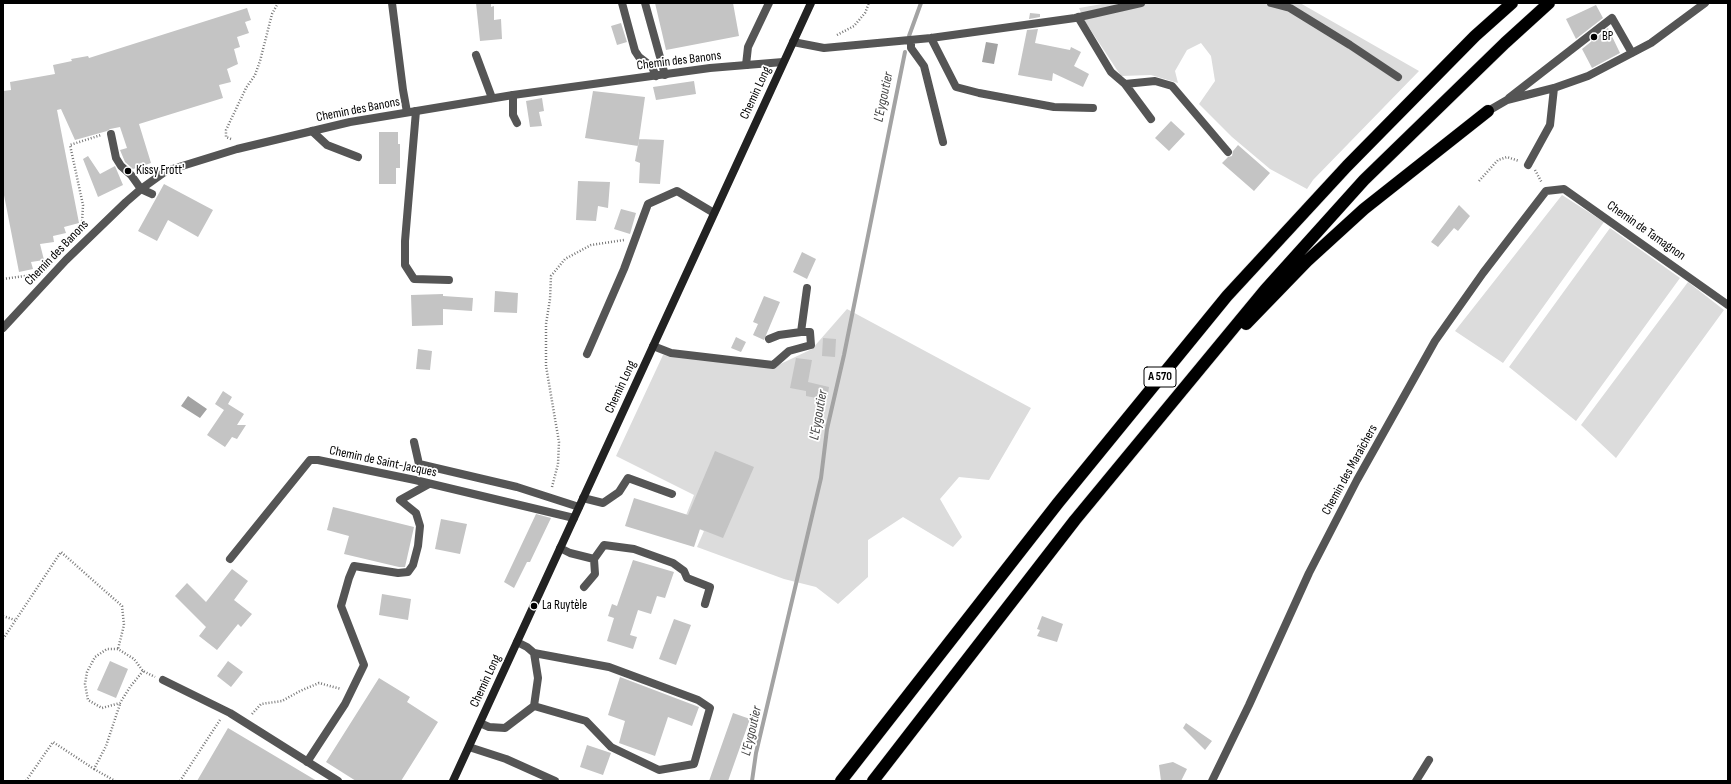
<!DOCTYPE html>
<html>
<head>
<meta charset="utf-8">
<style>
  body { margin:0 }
  #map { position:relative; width:1731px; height:784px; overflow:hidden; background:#fff; font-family:"Sofia Sans Condensed",sans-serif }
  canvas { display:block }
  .frame { position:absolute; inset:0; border:4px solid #000; pointer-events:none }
</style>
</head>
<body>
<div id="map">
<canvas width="1731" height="784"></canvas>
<div class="frame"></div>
</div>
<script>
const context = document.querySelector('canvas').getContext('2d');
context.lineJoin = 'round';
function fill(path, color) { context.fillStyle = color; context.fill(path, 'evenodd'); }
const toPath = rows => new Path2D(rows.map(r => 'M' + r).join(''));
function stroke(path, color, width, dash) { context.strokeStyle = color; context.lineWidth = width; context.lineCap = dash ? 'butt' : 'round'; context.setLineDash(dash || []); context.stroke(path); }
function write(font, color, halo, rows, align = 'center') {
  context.font = font + ' "Sofia Sans Condensed",sans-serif'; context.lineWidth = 3.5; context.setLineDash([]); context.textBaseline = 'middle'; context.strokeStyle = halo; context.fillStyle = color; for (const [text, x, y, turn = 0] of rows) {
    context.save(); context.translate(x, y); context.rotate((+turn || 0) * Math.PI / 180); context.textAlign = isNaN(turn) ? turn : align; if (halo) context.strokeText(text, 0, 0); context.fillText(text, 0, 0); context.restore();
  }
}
const green = toPath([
  [1108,3,1300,3,1419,71,1313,180,1307,189,1270,169,1232,137,1199,104,1215,81,1211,56,1201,43,1187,50,1175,71,1178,83,1151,75,1121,76,1084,20,1079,8],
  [1562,195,1604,222,1503,363,1455,331],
  [1610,228,1680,278,1576,421,1509,367],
  [1688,282,1724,310,1616,458,1581,425],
  [847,309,1031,408,989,480,959,477,940,499,962,537,953,547,903,517,868,540,868,577,838,604,816,587,784,579,697,547,704,531,683,523,694,495,616,456,663,355,772,368,812,349]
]);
const water = toPath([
  [986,42,998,44,994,64,982,62],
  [188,396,207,409,200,418,181,406]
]);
const stream = toPath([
  [909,36,921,3],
  [752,781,756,753,821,478,827,429,844,355,905,52]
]);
const building = toPath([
  [476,3,491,3,491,7,494,6,494,20,501,19,502,39,480,41],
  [655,3,733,3,739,36,666,50],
  [1596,5,1603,18,1576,39,1566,19],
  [247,8,251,20,245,22,249,33,237,37,240,47,234,49,238,64,227,69,231,82,219,85,223,98,139,124,151,163,133,169,125,162,120,150,127,148,120,127,110,129,107,131,75,140,61,109,57,110,79,223,64,227,66,233,53,236,54,242,40,244,44,260,31,262,33,269,19,272,3,190,3,91,11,90,10,82,55,74,53,65,72,61,71,59,88,56,89,58],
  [1030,13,1040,14,1040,17,1029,19],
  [621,23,627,42,617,45,611,26],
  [1608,28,1620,53,1592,68,1582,49],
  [1038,29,1035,43,1070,50,1071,47,1081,52,1074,66,1089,74,1083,87,1053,73,1052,81,1018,75,1027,30],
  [694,81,696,94,656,100,653,87],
  [593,91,645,97,638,146,585,138],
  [542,98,544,111,539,112,542,126,530,127,526,101],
  [1171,121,1185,134,1169,151,1155,138],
  [379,132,398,132,398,144,400,144,400,168,396,168,396,184,379,184],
  [639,139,664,140,660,184,639,183,640,163,635,161],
  [1238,145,1270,173,1254,191,1222,163,1228,157,1232,156,1233,151],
  [88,156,100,174,115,166,123,185,98,197,83,159],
  [578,181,610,182,608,208,598,206,596,221,576,220],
  [164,184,213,210,198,237,168,220,157,241,138,231],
  [1459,205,1470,216,1458,231,1454,228,1438,247,1431,242],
  [621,209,636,213,630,234,614,229],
  [802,252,816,259,807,279,793,272],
  [495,291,518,293,517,313,494,312],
  [443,294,443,296,473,298,472,311,443,309,443,325,412,326,411,295],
  [764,296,780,302,764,340,753,335,758,324,753,322],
  [736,337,746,342,741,352,731,348],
  [823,338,836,339,835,357,822,356],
  [418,349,432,351,430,370,416,369],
  [796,358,812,360,808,382,829,387,827,400,806,396,806,391,790,388],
  [223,391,232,397,228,404,244,414,237,425,246,425,237,439,232,437,225,447,207,435,224,410,215,404],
  [715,451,754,467,723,538,700,529,694,547,625,526,634,498,688,515],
  [333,507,414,527,405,567,399,567,344,554,349,536,327,530],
  [536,514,551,518,530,562,527,562,514,588,504,582],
  [441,519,467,524,460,554,435,549],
  [633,560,674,572,665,598,657,596,651,614,638,610,630,635,637,637,633,649,607,641,614,618,608,616,612,604,617,606],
  [232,569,248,581,234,600,252,614,241,627,238,624,217,650,199,636,206,627,175,596,187,583,206,602],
  [382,594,411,599,408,620,379,615],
  [1042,616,1063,624,1057,642,1037,636,1040,630,1037,629],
  [674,619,691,625,676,665,659,659],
  [110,661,128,669,116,698,97,690],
  [228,661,243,672,231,687,217,676],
  [620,677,699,707,692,726,668,717,655,756,619,743,625,721,608,715],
  [379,678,410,697,407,702,438,722,401,781,356,781,326,762],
  [733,713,750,719,728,781,709,781],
  [1186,723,1212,741,1205,750,1183,728],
  [228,728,317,781,197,781],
  [587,745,611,753,603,775,580,767],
  [1173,762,1187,769,1181,781,1161,781,1159,765]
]);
const path = toPath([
  [837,35,854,26,865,13,869,3],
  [231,139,226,137,226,130,246,88,255,75,260,61,272,14,278,3],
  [1535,170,1542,183],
  [1479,181,1498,160,1507,157,1519,161],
  [78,232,82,223,83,205,70,145,101,135],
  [3,279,32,275,64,245],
  [552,487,558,464,559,442,546,366,546,324,550,299,551,276,565,259,591,245,624,240],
  [3,616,15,620],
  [3,639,61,552,122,606,124,625,118,649],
  [143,671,130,687,120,703,102,708,88,700,85,684,87,672,95,657,107,649,118,649,134,659,143,671,155,677],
  [252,714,261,704,282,701,300,691,319,683,341,689],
  [94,769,115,781],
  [26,781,53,742,94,769,106,746,120,704],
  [180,781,220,720]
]);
const lane = toPath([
  [392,3,403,90,407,112],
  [622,3,635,51,639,57,652,67,656,76],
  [645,3,665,75],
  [1271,3,1290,8,1350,45,1398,77],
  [1078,17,1111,72,1125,84,1155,81,1172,86,1228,152],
  [931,38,956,87,979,93,1054,107,1093,108],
  [911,40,911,48,924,66,943,142],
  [793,42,824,48,931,38,1075,18,1141,3],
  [476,55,492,98],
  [746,65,748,47,769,3],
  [1125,84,1151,119],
  [513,95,513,115,517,123],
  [1509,98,1612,18,1632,53],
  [416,111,405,241,405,265,414,279,449,280],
  [1488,111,1507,100,1554,88,1588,76,1651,43,1705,3],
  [312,131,327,145,358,157],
  [111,134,116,158,121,166,131,175,141,189,152,194],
  [1528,165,1550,125,1554,88],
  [769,339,779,335,801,332],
  [653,346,671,353,773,365,789,351,811,345,810,332,801,332,807,288],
  [587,354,624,269,648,204,677,191,714,213],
  [414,442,419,464,517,487,579,507],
  [583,498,603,503,619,492,628,478,672,494],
  [560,548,570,553,594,559,604,545,634,549,673,563,684,571,687,578,710,587,705,604],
  [584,587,595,574,594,559],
  [163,680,230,713,338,781],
  [534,706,586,721,611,747,659,770,694,764,710,708,698,700,609,667,534,653],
  [480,723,489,727,505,728,534,706,538,678,534,653,527,647,517,642],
  [307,762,345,704,364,665,341,606,349,578,354,566,398,573,408,572,413,565,418,546,420,526,416,513,400,500,429,484],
  [1416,781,1429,760]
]);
const street = toPath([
  [3,328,66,260,126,202,141,189,166,171,237,149,350,122,513,95,710,68,783,62],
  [230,559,310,460,318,460,415,480,574,518],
  [469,747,506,759,555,781],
  [1212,781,1249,705,1309,573,1357,480,1435,341,1483,273,1546,191,1564,189,1728,305]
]);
const secondary = toPath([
  [453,781,811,3]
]);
const highway = toPath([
  [1246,324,1307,261,1364,209,1488,111],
  [841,781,1058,503,1227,296,1347,166,1475,36,1512,3],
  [873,781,1075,520,1265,290,1364,180,1505,43,1549,3]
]);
const markers = [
  [1594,37,4,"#000"],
  [128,171,4,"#000"],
  [534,606,4,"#000"]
];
const shields = [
  [1160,377,32]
];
const shieldNames = [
  ["A 570",1160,377]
];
const poiNames = [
  ["BP",1602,37],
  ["Kissy Frott'",136,171],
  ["La Ruytèle",542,606]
];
const streetNames = [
  ["Chemin des Banons",679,61,-7],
  ["Chemin Long",756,93,-65],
  ["Chemin des Banons",358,110,-11],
  ["Chemin de Tamagnon",1646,231,35],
  ["Chemin des Banons",57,253,-46],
  ["Chemin Long",621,387,-65],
  ["Chemin de Saint-Jacques",383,462,12],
  ["Chemin des Maraîchers",1350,470,-61],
  ["Chemin Long",486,681,-65]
];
const waterNames = [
  ["L'Eygoutier",884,97,-78],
  ["L'Eygoutier",819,415,-80],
  ["L'Eygoutier",752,731,-77]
];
fill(green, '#dcdcdc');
fill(water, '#a3a3a3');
stroke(stream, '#a3a3a3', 4);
fill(building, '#c4c4c4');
stroke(highway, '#dbdbdb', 13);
stroke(path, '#777', 2.5, [1, 2]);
stroke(lane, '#555', 8);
stroke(street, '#555', 8);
stroke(secondary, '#222', 8);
stroke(highway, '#000', 12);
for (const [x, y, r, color] of markers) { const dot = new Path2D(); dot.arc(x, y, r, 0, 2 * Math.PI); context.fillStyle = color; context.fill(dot); stroke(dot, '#fff', 1.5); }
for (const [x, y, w] of shields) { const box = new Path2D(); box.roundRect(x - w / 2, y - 10, w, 20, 3); context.fillStyle = '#fff'; context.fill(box); stroke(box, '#000', 1); }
write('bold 12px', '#000', null, shieldNames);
write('13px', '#000', '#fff', poiNames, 'left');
write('13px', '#000', '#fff', streetNames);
write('italic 14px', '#444', '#fff', waterNames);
</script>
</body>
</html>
